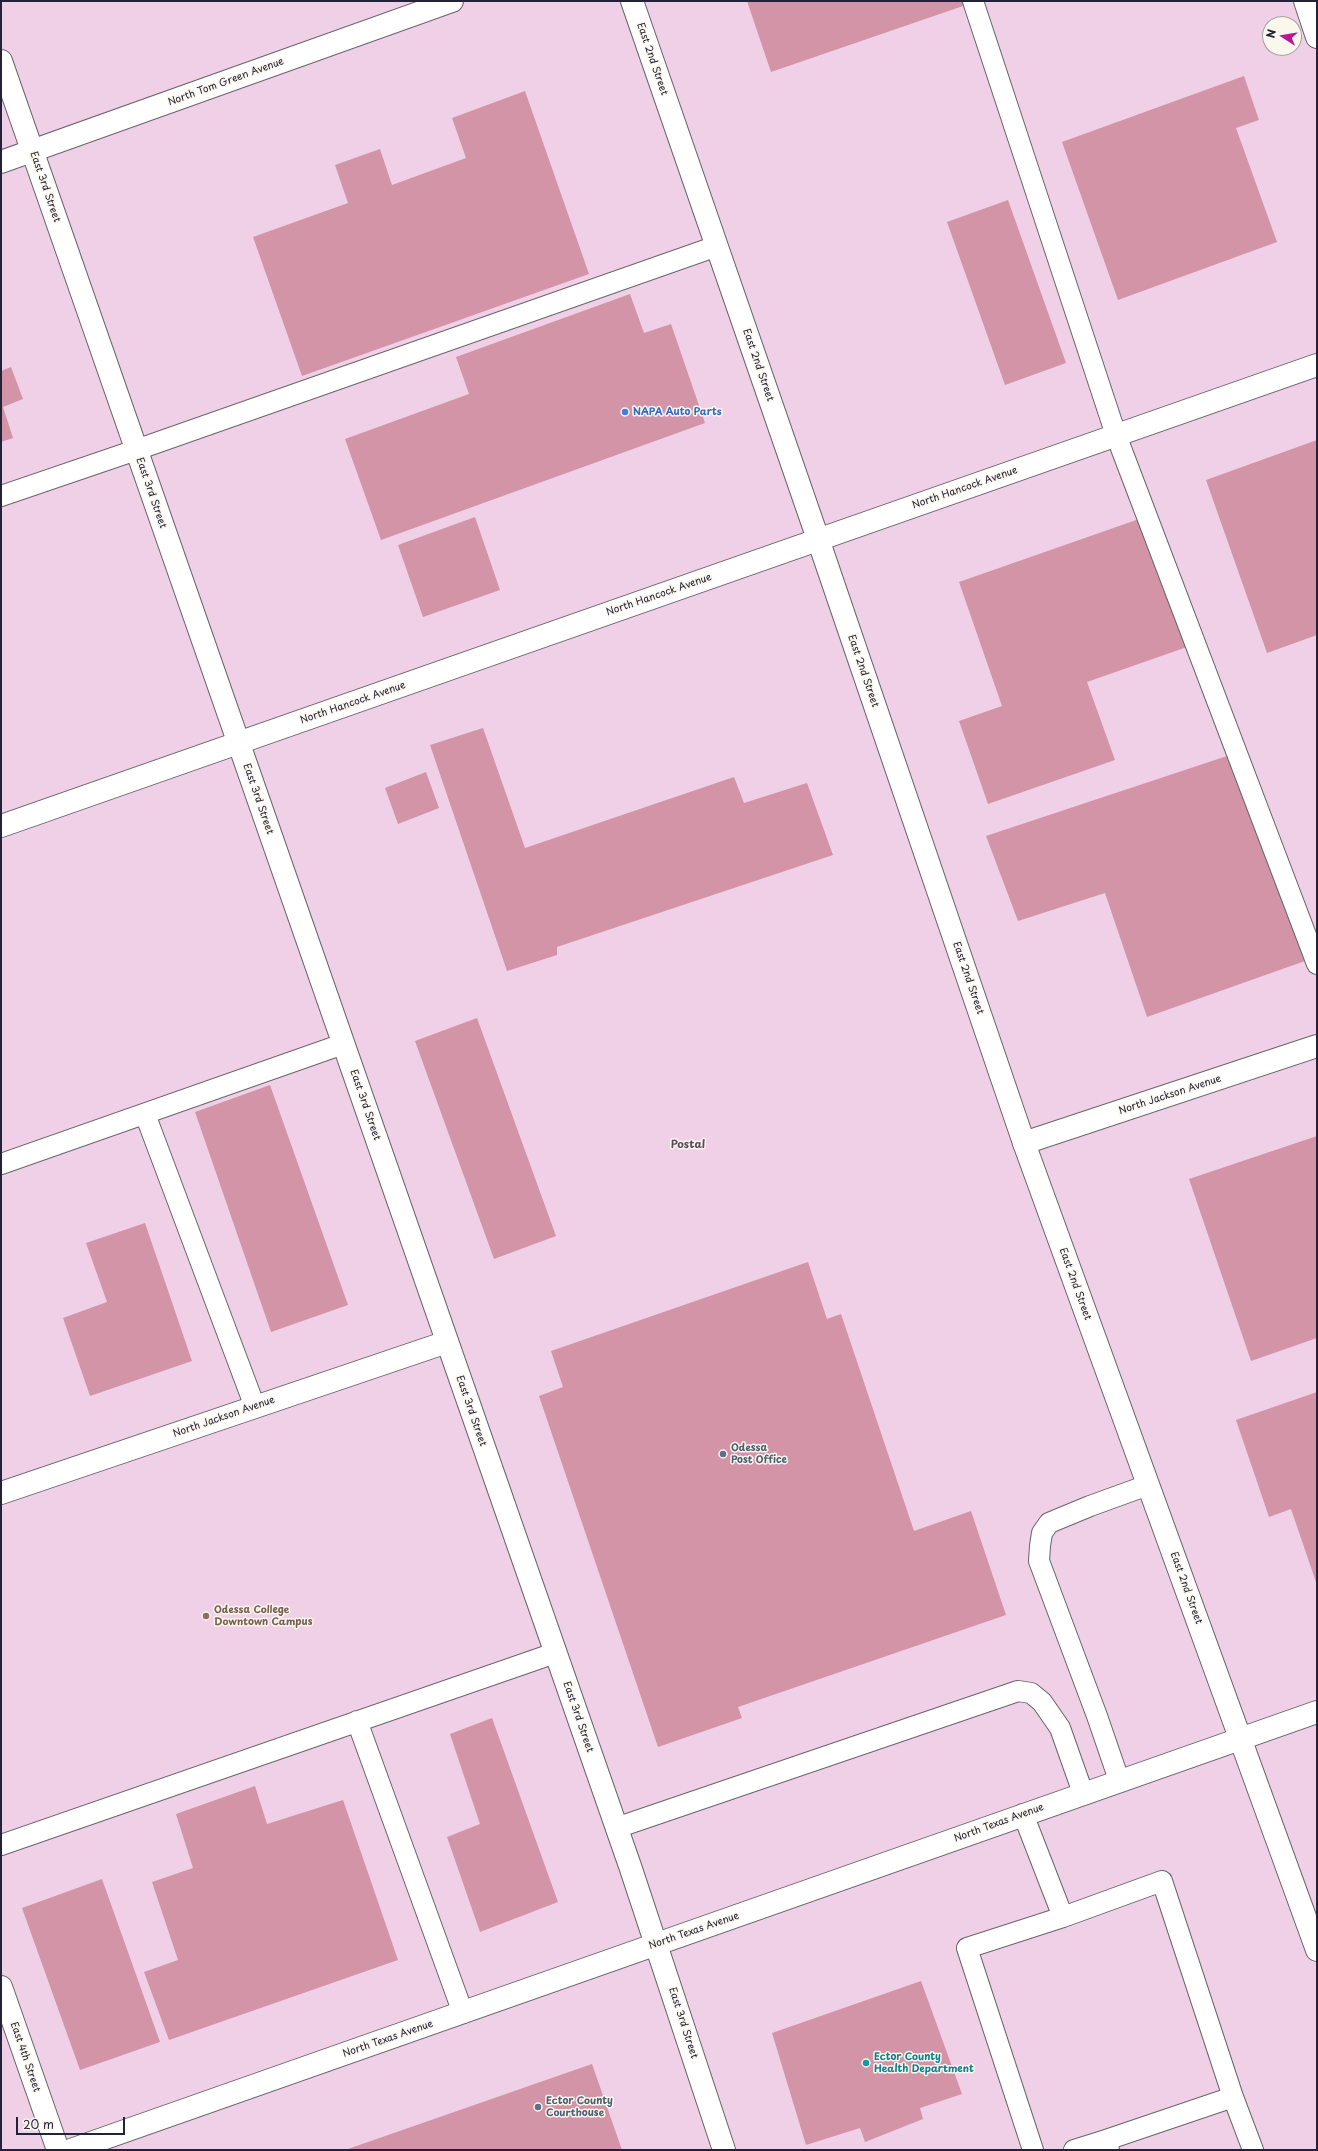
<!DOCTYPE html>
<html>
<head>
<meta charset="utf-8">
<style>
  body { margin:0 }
  #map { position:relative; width:1318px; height:2151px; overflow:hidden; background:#f0debe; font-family:"Playpen Sans",sans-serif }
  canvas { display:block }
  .frame { position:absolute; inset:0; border:2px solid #22223b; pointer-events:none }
  .north { position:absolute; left:1262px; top:16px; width:40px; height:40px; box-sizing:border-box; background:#fbf7ec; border:1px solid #a4a2a5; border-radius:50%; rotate:282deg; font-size:11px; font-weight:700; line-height:16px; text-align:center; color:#22223b }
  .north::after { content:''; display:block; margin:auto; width:14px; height:18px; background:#b5179e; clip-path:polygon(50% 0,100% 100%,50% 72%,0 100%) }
  .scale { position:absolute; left:16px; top:2117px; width:109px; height:18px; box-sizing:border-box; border:2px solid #22223b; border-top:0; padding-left:5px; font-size:12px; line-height:14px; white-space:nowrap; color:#22223b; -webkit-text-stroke:3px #fbf7ec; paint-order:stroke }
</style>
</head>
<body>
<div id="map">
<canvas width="1318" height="2151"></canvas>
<div class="frame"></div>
<div class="north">N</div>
<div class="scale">20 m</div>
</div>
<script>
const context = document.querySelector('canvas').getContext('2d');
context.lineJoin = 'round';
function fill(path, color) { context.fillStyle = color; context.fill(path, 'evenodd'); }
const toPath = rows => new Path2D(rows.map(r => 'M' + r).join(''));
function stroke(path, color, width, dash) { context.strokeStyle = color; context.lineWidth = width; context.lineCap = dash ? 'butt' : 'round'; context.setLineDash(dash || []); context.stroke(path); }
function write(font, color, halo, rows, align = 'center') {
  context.font = font + ' "Playpen Sans",sans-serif'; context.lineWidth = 3; context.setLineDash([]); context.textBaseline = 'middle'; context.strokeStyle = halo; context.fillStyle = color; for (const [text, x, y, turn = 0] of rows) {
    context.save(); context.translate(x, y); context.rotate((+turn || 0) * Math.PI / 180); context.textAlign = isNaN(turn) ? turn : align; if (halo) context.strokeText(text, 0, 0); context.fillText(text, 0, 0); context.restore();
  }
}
const built = toPath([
  [1,1,1317,1,1317,2150,1,2150],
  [1270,24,1294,24,1294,48,1270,48]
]);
const building = toPath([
  [747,1,964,1,966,5,771,72],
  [1244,76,1259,120,1236,128,1277,242,1118,300,1062,142],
  [525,91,589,274,302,376,253,237,348,203,335,165,380,149,392,185,466,158,452,118],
  [1008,200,1066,363,1005,385,947,222],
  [630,294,644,333,671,324,705,423,381,540,345,439,469,394,456,357],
  [11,367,23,399,3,407,13,438,1,442,1,371],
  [1317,440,1317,635,1267,653,1206,480],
  [475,517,500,590,423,617,398,545],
  [1142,518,1187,647,1087,682,1115,760,988,804,959,721,1002,706,959,582],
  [483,728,525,848,734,777,744,803,807,783,833,855,557,947,557,955,507,971,430,745],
  [1230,755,1305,961,1147,1017,1105,893,1018,921,986,836],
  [426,772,439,808,398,824,385,788],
  [477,1018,556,1236,494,1259,415,1041],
  [270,1085,348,1305,271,1332,195,1112],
  [1317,1136,1317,1338,1251,1361,1189,1179],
  [145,1223,192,1361,90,1396,63,1318,107,1302,86,1243],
  [808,1262,827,1319,841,1314,914,1531,971,1511,1006,1615,738,1707,742,1718,658,1747,539,1396,563,1387,551,1351],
  [1317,1392,1317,1585,1291,1509,1269,1517,1236,1420],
  [492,1718,558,1902,480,1932,447,1837,480,1824,450,1734],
  [255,1786,267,1824,343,1800,398,1960,169,2040,144,1972,178,1960,152,1882,193,1868,176,1814],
  [102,1879,160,2042,80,2070,22,1908],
  [921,1981,962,2094,920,2108,923,2119,865,2142,860,2128,806,2145,772,2033],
  [592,2064,622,2150,345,2150]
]);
const service = toPath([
  [973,1,1116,435,1317,964],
  [1,496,136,450,717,246],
  [145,1114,255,1407],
  [1,1164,343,1044],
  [357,1721,463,2013],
  [1119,1780,1097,1716,1039,1561,1040,1546,1042,1533,1049,1523,1090,1506,1148,1485],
  [1023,1814,1063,1917],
  [616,1828,1018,1691,1031,1693,1042,1702,1060,1728,1083,1793],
  [1,1845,555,1653],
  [1106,2140,1233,2097,1253,2150],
  [1033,2150,967,1948,1063,1917,1162,1881,1233,2097],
  [1074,2150,1106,2140,1109,2150]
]);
const minor = toPath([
  [1305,1,1317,37],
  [1,162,452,1],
  [1,826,1317,365],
  [1024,1143,1317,1046],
  [1,1493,447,1342],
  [1,1987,58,2150],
  [71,2150,1317,1712]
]);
const tertiary = toPath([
  [1,61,630,1866,724,2150]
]);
const primary = toPath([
  [632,1,818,539,1024,1143,1317,1950]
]);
const markers = [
  [625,412,4,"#3f7fe0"],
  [723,1454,4,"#5c6f8a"],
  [206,1616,4,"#8d6e63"],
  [866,2063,4,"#0f9aa8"],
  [538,2107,4,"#5c6f8a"]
];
const streetNames = [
  ["East 2nd Street",652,59,71],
  ["North Tom Green Avenue",226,82,-20],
  ["East 3rd Street",45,187,71],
  ["East 2nd Street",758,365,71],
  ["North Hancock Avenue",965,488,-19],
  ["East 3rd Street",151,493,71],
  ["North Hancock Avenue",659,595,-19],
  ["East 2nd Street",863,671,71],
  ["North Hancock Avenue",353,703,-19],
  ["East 3rd Street",258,799,71],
  ["East 2nd Street",968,978,71],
  ["North Jackson Avenue",1170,1095,-18],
  ["East 3rd Street",365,1105,71],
  ["East 2nd Street",1075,1284,70],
  ["East 3rd Street",471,1411,71],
  ["North Jackson Avenue",224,1417,-19],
  ["East 2nd Street",1186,1588,70],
  ["East 3rd Street",578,1717,71],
  ["North Texas Avenue",999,1823,-20],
  ["North Texas Avenue",694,1931,-19],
  ["East 3rd Street",683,2023,72],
  ["North Texas Avenue",388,2039,-19],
  ["East 4th Street",25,2057,71]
];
const shopNames = [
  ["NAPA Auto Parts",633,412]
];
const serviceNames = [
  ["Odessa",731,1448],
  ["Post Office",731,1460],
  ["Ector County",546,2101],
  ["Courthouse",546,2113]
];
const educationNames = [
  ["Odessa College",214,1610],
  ["Downtown Campus",214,1622]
];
const cultureNames = [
  ["Ector County",874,2057],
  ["Health Department",874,2069]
];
const neighbourhoodNames = [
  ["Postal",688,1145]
];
fill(built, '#efd0e6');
fill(building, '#d394a7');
stroke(service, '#6a6469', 22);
stroke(minor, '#6a6469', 24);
stroke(tertiary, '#6a6469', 24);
stroke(primary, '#6a6469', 24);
stroke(service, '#fff', 20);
stroke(minor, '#fff', 22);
stroke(tertiary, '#fff', 22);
stroke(primary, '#fff', 22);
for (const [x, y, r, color] of markers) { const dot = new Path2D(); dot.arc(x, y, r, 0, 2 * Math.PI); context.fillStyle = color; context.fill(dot); stroke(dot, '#fbf7ec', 1.5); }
write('10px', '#22223b', '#fbf7ec', streetNames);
write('bold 10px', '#366cbe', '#fbf7ec', shopNames, 'left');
write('bold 10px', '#4e5e75', '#fbf7ec', serviceNames, 'left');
write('bold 10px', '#785e54', '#fbf7ec', educationNames, 'left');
write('bold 10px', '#0d838f', '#fbf7ec', cultureNames, 'left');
write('bold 11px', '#604a61', '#fbf7ec', neighbourhoodNames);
</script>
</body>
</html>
